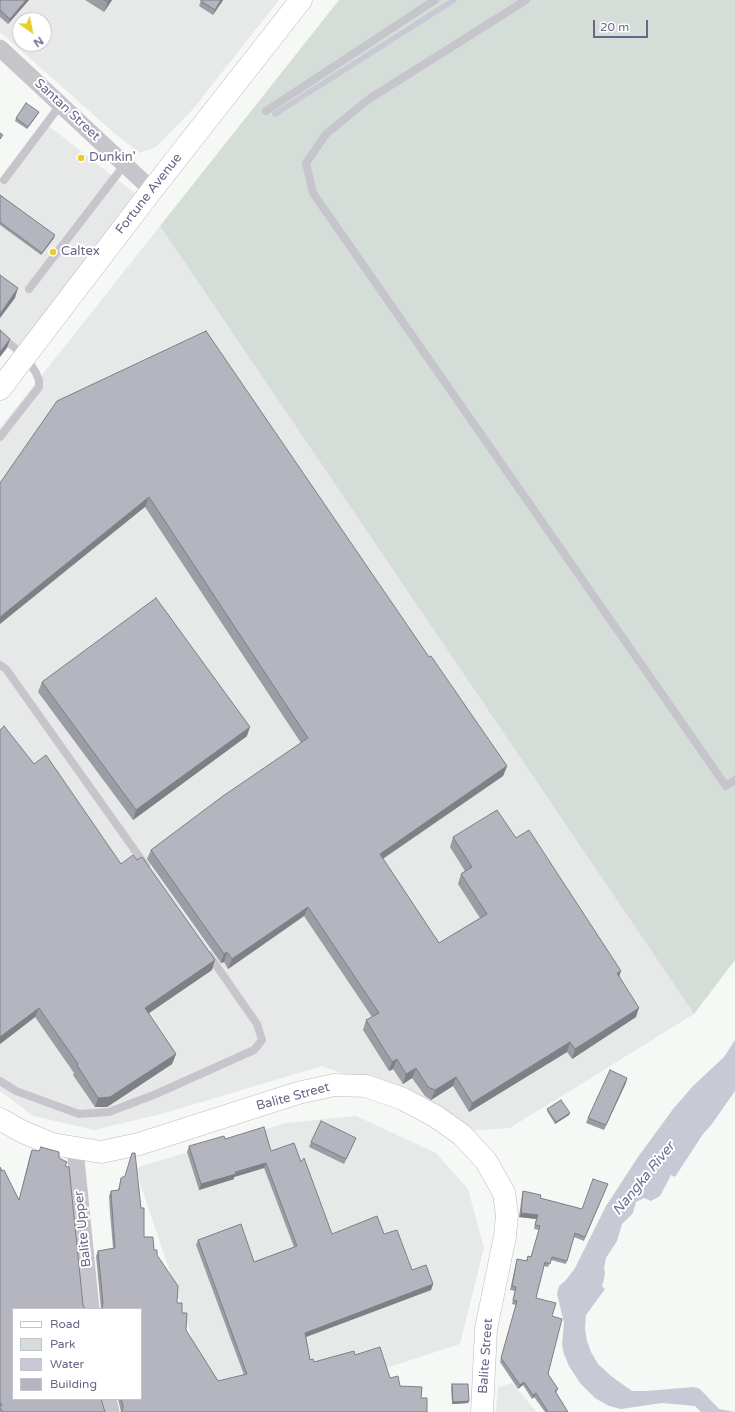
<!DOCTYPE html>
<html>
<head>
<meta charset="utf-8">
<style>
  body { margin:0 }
  #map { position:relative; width:735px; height:1412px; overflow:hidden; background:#f6f8f5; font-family:"Varela Round",sans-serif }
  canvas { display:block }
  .legend { position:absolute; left:12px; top:1308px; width:130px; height:92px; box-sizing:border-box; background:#fff; border:1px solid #c3c2cf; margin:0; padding:5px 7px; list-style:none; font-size:12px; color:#696687 }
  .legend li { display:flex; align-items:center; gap:8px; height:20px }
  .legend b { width:20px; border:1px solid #c3c2cf }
  .north { position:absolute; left:12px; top:12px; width:40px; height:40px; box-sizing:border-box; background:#fff; border:1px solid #c3c2cf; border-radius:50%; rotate:147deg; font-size:11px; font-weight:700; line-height:16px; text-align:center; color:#696687 }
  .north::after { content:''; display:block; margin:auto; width:14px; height:18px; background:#e7cd26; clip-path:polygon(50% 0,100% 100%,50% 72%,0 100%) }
  .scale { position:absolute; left:593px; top:20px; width:55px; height:18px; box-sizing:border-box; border:2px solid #696687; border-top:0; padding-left:5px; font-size:12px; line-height:14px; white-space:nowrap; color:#696687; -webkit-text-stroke:3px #fff; paint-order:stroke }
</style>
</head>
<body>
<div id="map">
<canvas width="735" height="1412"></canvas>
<ul class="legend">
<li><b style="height:5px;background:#fff"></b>Road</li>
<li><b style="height:11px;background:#d4ddd7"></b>Park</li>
<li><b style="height:11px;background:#c8c9d4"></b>Water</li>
<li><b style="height:11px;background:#b5b5c0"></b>Building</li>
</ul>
<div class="north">N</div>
<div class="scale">20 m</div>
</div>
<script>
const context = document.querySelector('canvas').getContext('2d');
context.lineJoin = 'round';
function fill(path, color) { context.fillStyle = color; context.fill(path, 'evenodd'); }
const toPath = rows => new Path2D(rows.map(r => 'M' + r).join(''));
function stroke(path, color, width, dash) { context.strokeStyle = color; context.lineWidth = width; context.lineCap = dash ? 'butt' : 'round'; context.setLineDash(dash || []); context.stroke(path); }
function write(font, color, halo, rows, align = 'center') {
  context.font = font + ' "Varela Round",sans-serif'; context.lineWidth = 4; context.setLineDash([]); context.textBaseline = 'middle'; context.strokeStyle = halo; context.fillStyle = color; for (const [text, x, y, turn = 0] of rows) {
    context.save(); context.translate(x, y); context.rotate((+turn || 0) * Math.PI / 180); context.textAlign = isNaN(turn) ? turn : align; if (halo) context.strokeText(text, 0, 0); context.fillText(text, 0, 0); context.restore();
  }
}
const built = toPath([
  [0,0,279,0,194,108,156,147,140,153,114,133,0,32],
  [20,20,44,20,44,44,20,44],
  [45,123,137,195,20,349,0,334,0,181],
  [160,226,694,1014,510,1128,465,1131,394,1092,322,1066,165,1113,94,1130,33,1116,0,1091,0,428],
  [356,1116,436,1153,468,1189,484,1248,460,1344,251,1412,217,1412,135,1168,286,1123],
  [512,1383,537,1412,496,1412,498,1387]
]);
const green = toPath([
  [339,0,735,0,735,960,694,1014,160,226]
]);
const water = toPath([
  [735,1040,735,1091,712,1124,703,1134,675,1177,671,1175,660,1196,651,1201,644,1198,636,1202,633,1213,622,1224,617,1241,606,1258,604,1268,605,1272,604,1279,602,1286,605,1289,586,1315,585,1328,587,1341,591,1352,598,1364,611,1376,632,1391,646,1391,694,1387,700,1389,719,1409,735,1412,701,1412,695,1406,662,1403,621,1409,609,1406,595,1398,580,1383,569,1366,564,1354,562,1344,564,1323,557,1294,559,1286,566,1280,575,1268,606,1206,638,1157,673,1109,693,1086,724,1057]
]);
const stream = toPath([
  [275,114,454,0]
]);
const service = toPath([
  [526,0,369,99,326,134,306,163,313,193,726,786,735,780],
  [266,111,435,0],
  [4,180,61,104],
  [29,289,125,164],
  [0,336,25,356,36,373,39,380,39,387,0,437],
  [0,665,6,669,146,866],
  [0,1081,16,1091,79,1114,109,1112,156,1094,254,1050,262,1040,257,1024,209,955]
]);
const minor = toPath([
  [0,48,152,190],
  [75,1149,91,1309],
  [108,1399,111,1412]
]);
const secondary = toPath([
  [0,389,152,190,301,0],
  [0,1119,23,1132,52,1144,101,1152,139,1144,298,1093,334,1085,366,1086,403,1099,435,1116,462,1135,486,1161,504,1193,507,1215,505,1236,486,1329,482,1412]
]);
const wall = toPath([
  [0,0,29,0,8,24,0,17],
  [85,0,112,0,104,12],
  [201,0,223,0,213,15,199,6],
  [39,112,38,114,27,129,15,121,16,118],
  [0,195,54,238,41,255,0,225],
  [57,401,429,657,507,766,503,776,383,859,439,943,480,918,458,884,461,874,465,871,450,847,453,837,516,838,619,976,636,1017,572,1059,567,1052,469,1112,453,1086,431,1100,425,1096,412,1078,403,1084,393,1069,389,1071,363,1030,366,1020,372,1017,304,916,228,969,224,962,221,963,147,859,151,850,301,743,145,507],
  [42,682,247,736,133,820,38,692],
  [0,730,34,764,121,864,212,970,148,1013,176,1054,172,1064,107,1107,95,1107,73,1075,74,1073,35,1017,0,1044],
  [627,1078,604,1130,586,1123,588,1118],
  [547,1109,570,1113,569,1115,555,1124,547,1111],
  [356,1138,344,1164,309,1147,311,1142],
  [225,1139,271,1151,301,1162,332,1234,384,1234,412,1270,433,1284,431,1290,306,1337,310,1360,314,1362,355,1355,390,1378,400,1386,421,1398,121,1412,118,1399,141,1399,101,1309,96,1256,98,1251,113,1248,110,1213,109,1196,111,1191,118,1190,121,1178,144,1237,154,1250,157,1255,177,1303,182,1313,186,1330,218,1381,244,1375,196,1245,198,1240,254,1262,294,1247,264,1168,234,1177,234,1179,199,1190,187,1152,189,1146],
  [32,1150,59,1158,65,1166,83,1305,13,1309,105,1412,0,1412,0,1167,2,1171,19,1200,30,1155],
  [608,1184,584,1241,574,1237,566,1264,551,1260,548,1267,544,1266,536,1298,552,1316,548,1374,558,1389,556,1393,568,1412,545,1412,534,1397,532,1399,523,1385,518,1389,500,1362,516,1305,512,1304,515,1291,510,1290,516,1263,517,1259,526,1261,528,1256,531,1256,539,1230,534,1229,536,1219,519,1217,522,1195,523,1191,540,1198,582,1209],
  [452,1384,469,1401,468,1403,452,1404,451,1387]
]);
const shadedWall = toPath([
  [26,0,29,0,8,24,10,19],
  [109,0,112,0,104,12,108,2],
  [221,0,223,0,213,15,215,10],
  [39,112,38,114,27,129,28,127],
  [55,235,54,238,41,255,42,253],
  [18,288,15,298,0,318,0,314],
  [10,339,7,348,0,357,0,352],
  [149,497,145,507,0,624,0,617],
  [250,727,247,736,133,820,136,810],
  [507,766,503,776,376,863,380,854],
  [308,907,304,916,228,969,232,959],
  [227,952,224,962,221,963,224,954],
  [215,960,212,970,142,1018,145,1008],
  [621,971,618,980,617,973],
  [39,1008,35,1017,0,1044,0,1037],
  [639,1008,636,1017,572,1059,575,1049],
  [570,1042,567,1052,469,1112,472,1103],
  [176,1054,172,1064,107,1107,95,1107,98,1098],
  [397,1059,393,1069,389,1071,392,1062],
  [416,1068,412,1078,403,1084,406,1074],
  [456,1077,453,1086,431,1100,435,1090],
  [627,1078,626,1083,604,1130,606,1125],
  [570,1113,569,1115,555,1124,556,1122],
  [356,1138,354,1143,344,1164,346,1159],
  [266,1163,264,1168,234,1177,234,1179,199,1190,201,1184],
  [521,1213,538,1215,536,1219,519,1217],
  [433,1284,431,1290,303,1338,305,1333],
  [524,1382,523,1385,518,1389,520,1385],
  [536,1393,534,1397,532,1399,533,1395],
  [469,1401,468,1403,452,1404,453,1402]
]);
const building = toPath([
  [0,0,26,0,10,19,0,10,0,0],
  [104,0,109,0,108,2,104,0],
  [201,0,221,0,215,10,201,1,201,0],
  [26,103,39,112,28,127,16,118,26,103],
  [0,133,3,135,0,139,0,133],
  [0,195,55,235,42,253,0,222,0,195],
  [0,275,18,288,0,314,0,275],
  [0,330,10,339,0,352,0,330],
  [206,331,429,657,431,656,507,766,380,854,439,943,487,914,461,874,472,867,453,837,497,810,516,838,529,830,621,971,617,973,639,1008,575,1049,570,1042,472,1103,456,1077,435,1090,428,1087,416,1068,406,1074,397,1059,392,1062,366,1020,379,1013,308,907,232,959,227,952,224,954,151,850,223,796,308,738,149,497,0,617,0,483,57,401,206,331],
  [156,598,250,727,136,810,42,682,156,598],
  [4,726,34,764,46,755,121,864,133,855,137,860,142,857,215,960,145,1008,176,1054,110,1097,98,1098,77,1065,78,1064,39,1008,0,1037,0,730,4,726],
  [610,1070,627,1078,606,1125,588,1118,610,1070],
  [561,1100,570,1113,556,1122,547,1109,561,1100],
  [321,1121,356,1138,346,1159,311,1142,321,1121],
  [264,1127,271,1151,294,1143,301,1162,304,1158,332,1234,377,1216,384,1234,397,1230,412,1270,426,1265,433,1284,305,1333,310,1360,313,1359,314,1362,354,1351,355,1355,380,1347,390,1378,398,1376,400,1386,422,1387,421,1398,427,1398,427,1412,121,1412,123,1409,123,1405,121,1399,141,1399,141,1309,101,1309,102,1308,103,1303,98,1251,115,1248,112,1207,111,1191,119,1190,121,1178,125,1176,132,1153,135,1153,141,1208,144,1208,144,1237,153,1237,154,1250,157,1250,157,1255,178,1286,177,1303,182,1303,182,1313,187,1313,186,1330,218,1381,247,1374,198,1240,241,1224,254,1262,297,1246,266,1163,235,1172,236,1174,201,1184,189,1146,224,1136,225,1139,264,1127],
  [41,1147,59,1152,59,1158,67,1162,65,1166,69,1167,83,1305,85,1309,13,1309,13,1399,101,1399,105,1412,3,1412,0,1408,0,1406,2,1405,0,1402,0,1167,2,1171,4,1170,19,1200,32,1150,39,1151,41,1147],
  [593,1179,608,1184,585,1237,575,1233,567,1261,552,1257,550,1264,545,1262,536,1298,556,1303,552,1316,562,1319,548,1374,558,1389,555,1391,568,1412,548,1412,536,1393,533,1395,524,1382,520,1385,501,1358,517,1301,513,1300,516,1287,512,1286,517,1259,527,1261,528,1256,531,1257,540,1226,535,1225,538,1215,521,1213,523,1191,541,1195,540,1198,582,1209,593,1179],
  [452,1384,468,1384,469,1401,453,1402,452,1384]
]);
const markers = [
  [81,158,4,"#e7cd26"],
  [53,252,4,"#e7cd26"]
];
const streetNames = [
  ["Santan Street",67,110,43],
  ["Fortune Avenue",149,194,-52],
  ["Balite Street",293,1097,-15],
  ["Balite Upper",83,1229,-96],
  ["Balite Street",486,1356,-86]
];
const poiNames = [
  ["Dunkin'",89,158],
  ["Caltex",61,252]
];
const waterNames = [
  ["Nangka River",644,1179,-51]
];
fill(built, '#e7e9e8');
fill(green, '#d4ddd7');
fill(water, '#c8c9d4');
stroke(stream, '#c8c9d4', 5.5);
stroke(secondary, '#babac3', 23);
stroke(service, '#c6c5cc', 8);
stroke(minor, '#c6c5cc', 17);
stroke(secondary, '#fff', 22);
fill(wall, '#9c9ca5');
fill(shadedWall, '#7f7f86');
fill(building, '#b5b5c0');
stroke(building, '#7f7f86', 1);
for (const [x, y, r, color] of markers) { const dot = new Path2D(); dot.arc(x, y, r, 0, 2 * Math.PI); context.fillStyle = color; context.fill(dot); stroke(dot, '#fff', 1.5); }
write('13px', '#696687', '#fff', streetNames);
write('13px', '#696687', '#fff', poiNames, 'left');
write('italic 14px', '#6c7091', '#fff', waterNames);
</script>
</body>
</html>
